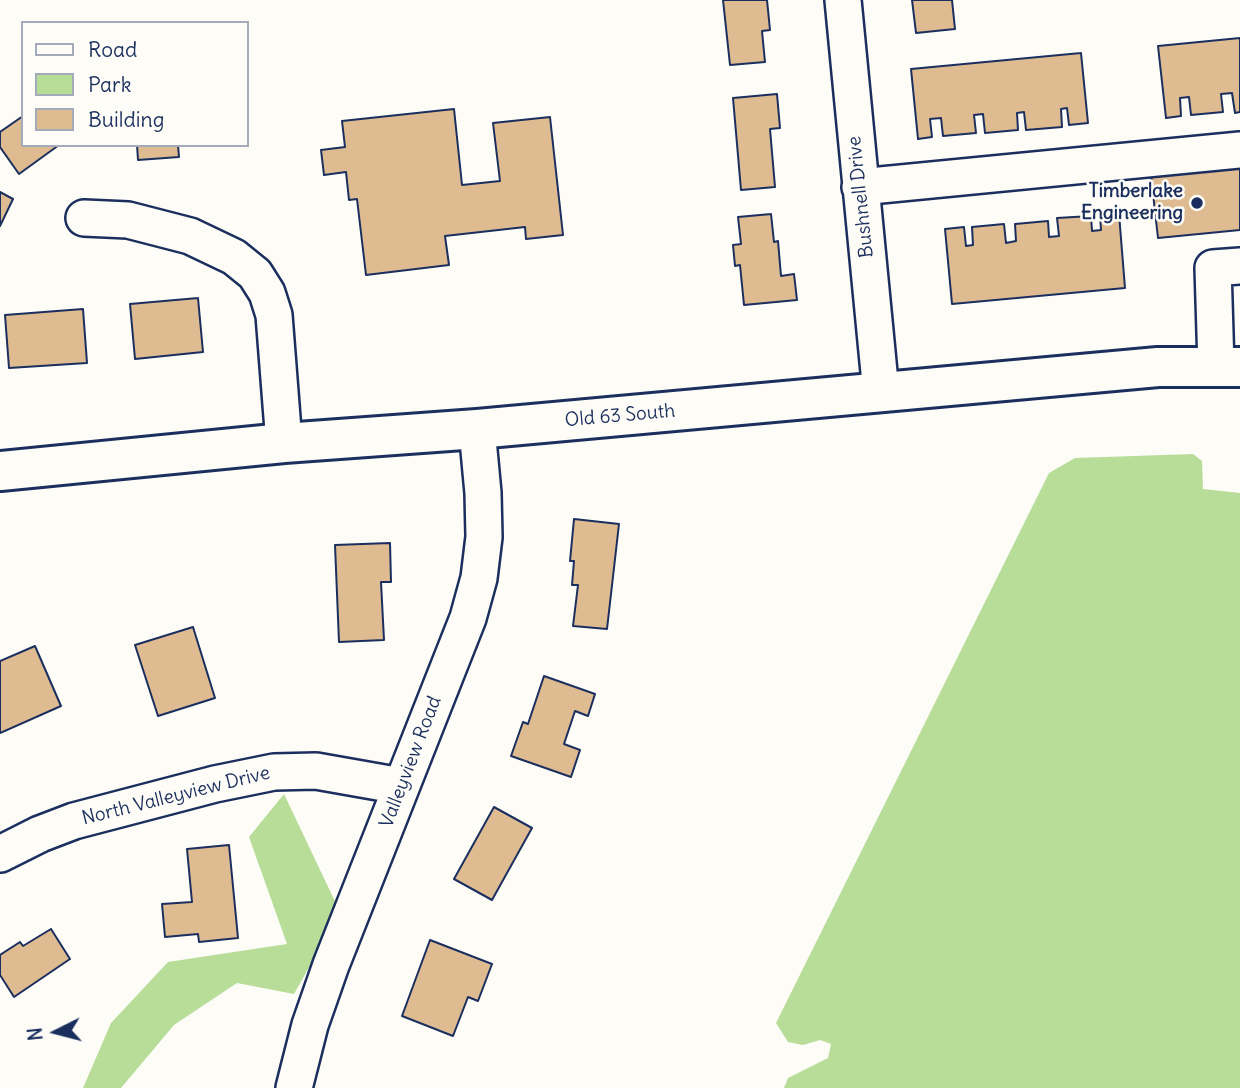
<!DOCTYPE html>
<html>
<head>
<meta charset="utf-8">
<style>
  body { margin:0 }
  #map { position:relative; width:1240px; height:1088px; overflow:hidden; background:#fdfcf7; font-family:Delius,sans-serif }
  canvas { display:block }
  .legend { position:absolute; left:21px; top:21px; width:228px; height:126px; box-sizing:border-box; background:#fdfcf7; border:2px solid #a3aaba; margin:0; padding:9px 12px; list-style:none; font-size:21px; color:#1b2f5e }
  .legend li { display:flex; align-items:center; gap:14px; height:35px }
  .legend b { width:35px; border:2px solid #a3aaba }
  .north { position:absolute; left:21px; top:997px; width:70px; height:70px; -webkit-text-stroke:5px #fdfcf7; paint-order:stroke; rotate:264deg; font-size:19px; font-weight:700; line-height:28px; text-align:center; color:#1b2f5e }
  .north::after { content:''; display:block; margin:auto; width:24px; height:32px; background:#1b2f5e; clip-path:polygon(50% 0,100% 100%,50% 72%,0 100%) }
</style>
</head>
<body>
<div id="map">
<canvas width="1240" height="1088"></canvas>
<ul class="legend">
<li><b style="height:9px;background:#fdfcf7"></b>Road</li>
<li><b style="height:19px;background:#b7dd99"></b>Park</li>
<li><b style="height:19px;background:#dfbb91"></b>Building</li>
</ul>
<div class="north">N</div>
</div>
<script>
const context = document.querySelector('canvas').getContext('2d');
context.lineJoin = 'round';
function fill(path, color) { context.fillStyle = color; context.fill(path, 'evenodd'); }
const toPath = rows => new Path2D(rows.map(r => 'M' + r).join(''));
function stroke(path, color, width, dash) { context.strokeStyle = color; context.lineWidth = width; context.lineCap = dash ? 'butt' : 'round'; context.setLineDash(dash || []); context.stroke(path); }
function write(font, color, halo, rows, align = 'center') {
  context.font = font + ' Delius,sans-serif'; context.lineWidth = 5; context.setLineDash([]); context.textBaseline = 'middle'; context.strokeStyle = halo; context.fillStyle = color; for (const [text, x, y, turn = 0] of rows) {
    context.save(); context.translate(x, y); context.rotate((+turn || 0) * Math.PI / 180); context.textAlign = isNaN(turn) ? turn : align; if (halo) context.strokeText(text, 0, 0); context.fillText(text, 0, 0); context.restore();
  }
}
const green = toPath([
  [1193,454,1202,461,1203,489,1240,493,1240,1088,784,1088,788,1078,828,1058,831,1044,820,1040,803,1045,788,1042,776,1023,1049,473,1075,458],
  [284,794,340,912,294,994,237,983,174,1025,121,1088,83,1088,111,1023,168,962,287,944,249,837]
]);
const building = toPath([
  [723,0,767,0,770,30,762,31,765,62,730,65,723,0],
  [912,0,952,0,955,29,916,33,912,0],
  [1240,38,1240,112,1235,113,1232,93,1221,94,1223,112,1191,115,1189,97,1180,98,1181,116,1166,118,1158,46,1240,38],
  [1081,53,1088,123,1069,125,1067,108,1061,109,1062,127,1026,130,1024,112,1017,113,1018,130,985,133,983,114,974,115,976,133,943,136,941,118,930,119,932,137,918,139,911,69,1081,53],
  [777,94,780,128,770,129,775,187,741,190,733,98,777,94],
  [454,109,462,185,500,181,493,123,550,117,563,235,526,239,525,227,445,236,449,265,366,275,357,199,349,200,346,172,324,175,321,150,345,147,342,121,454,109],
  [23,116,23,145,59,145,19,174,0,147,0,132,23,116],
  [137,145,178,145,179,157,138,160,137,145],
  [1240,167,1240,230,1158,238,1151,176,1240,167],
  [0,192,13,199,0,226,0,192],
  [771,214,774,242,778,241,781,276,794,274,797,300,744,305,740,265,735,266,733,245,741,244,738,217,771,214],
  [1119,214,1125,288,952,304,945,229,964,227,966,246,973,245,972,227,1004,224,1006,243,1016,241,1015,224,1048,221,1049,237,1059,236,1057,218,1091,216,1092,231,1101,230,1100,216,1119,214],
  [198,298,203,352,135,359,130,304,198,298],
  [83,309,87,363,9,368,5,315,83,309],
  [574,519,619,524,607,629,573,626,578,585,572,585,574,561,570,561,574,519],
  [390,543,391,582,381,582,384,640,339,642,335,545,390,543],
  [193,627,215,698,158,716,135,645,193,627],
  [35,646,61,706,0,733,0,661,35,646],
  [544,676,595,694,588,716,575,711,564,744,580,750,571,777,511,756,523,722,528,724,544,676],
  [494,807,532,828,492,900,454,879,494,807],
  [229,845,238,938,199,942,198,934,165,937,162,904,192,902,187,849,229,845],
  [51,929,70,959,14,997,0,975,0,955,20,942,23,946,51,929],
  [430,940,492,964,478,1001,468,997,453,1036,402,1016,430,940]
]);
const minor = toPath([
  [843,0,881,393],
  [860,187,1240,150],
  [84,218,128,220,190,236,234,257,255,274,267,293,274,315,284,443],
  [1216,366,1213,268,1240,266],
  [0,854,40,834,74,821,215,784,274,772,316,771,401,786],
  [294,1088,310,1025,331,965,468,618,479,578,484,537,483,493,477,429]
]);
const major = toPath([
  [0,471,284,443,477,429,1158,367,1240,367]
]);
const markers = [
  [1197,203,7,"#1b2f5e"]
];
const poiNames = [
  ["Timberlake",1183,192],
  ["Engineering",1183,214]
];
const streetNames = [
  ["Bushnell Drive",861,197,-96],
  ["Old 63 South",620,416,-5],
  ["Valleyview Road",411,762,-69],
  ["North Valleyview Drive",176,796,-14]
];
fill(green, '#b7dd99');
fill(building, '#dfbb91');
stroke(building, '#1b2f5e', 2);
stroke(minor, '#1b2f5e', 40);
stroke(major, '#1b2f5e', 44);
stroke(minor, '#fdfcf7', 35);
stroke(major, '#fdfcf7', 38);
for (const [x, y, r, color] of markers) { const dot = new Path2D(); dot.arc(x, y, r, 0, 2 * Math.PI); context.fillStyle = color; context.fill(dot); stroke(dot, '#fdfcf7', 2.5); }
write('bold 19px', '#1b2f5e', '#fdfcf7', poiNames, 'right');
write('19px', '#1b2f5e', '#fdfcf7', streetNames);
</script>
</body>
</html>
